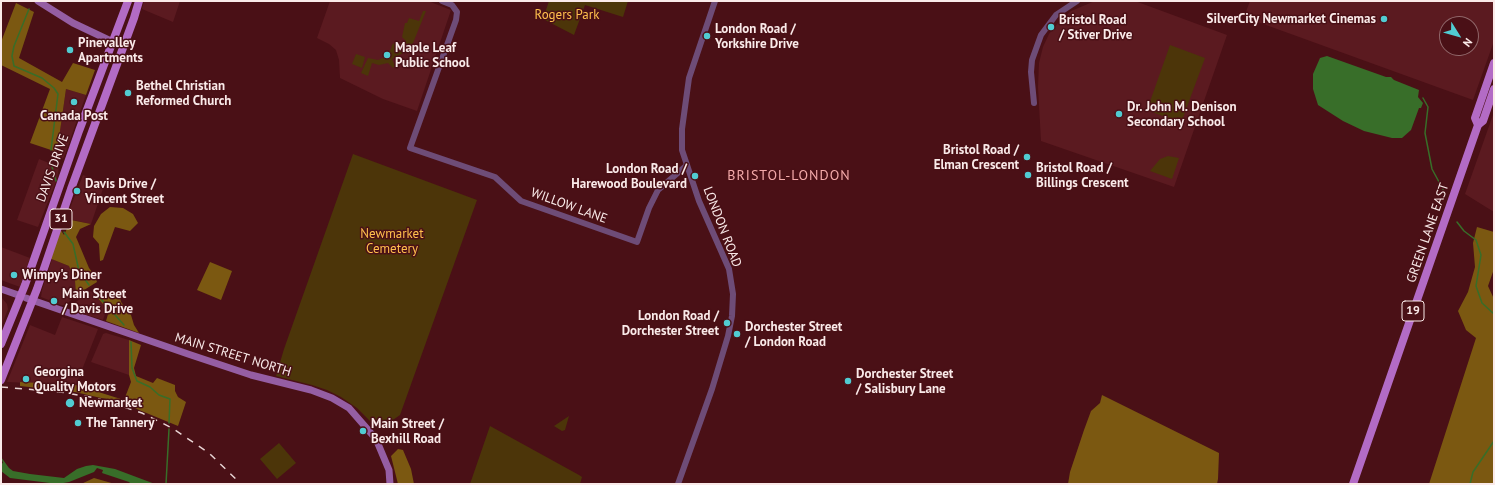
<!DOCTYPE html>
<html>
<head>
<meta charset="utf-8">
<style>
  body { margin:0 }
  #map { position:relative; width:1495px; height:485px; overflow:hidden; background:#4a1016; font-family:"PT Sans",sans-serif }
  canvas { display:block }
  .frame { position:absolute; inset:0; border:2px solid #faeae9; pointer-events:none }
  .north { position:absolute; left:1439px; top:16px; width:40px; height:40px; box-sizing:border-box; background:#4a1016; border:1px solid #90676a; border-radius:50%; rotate:127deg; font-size:11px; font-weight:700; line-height:16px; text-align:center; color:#faeae9 }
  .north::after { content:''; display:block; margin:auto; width:14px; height:18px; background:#51ccd2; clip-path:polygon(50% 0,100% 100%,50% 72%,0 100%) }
</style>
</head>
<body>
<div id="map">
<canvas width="1495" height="485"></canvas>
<div class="frame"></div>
<div class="north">N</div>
</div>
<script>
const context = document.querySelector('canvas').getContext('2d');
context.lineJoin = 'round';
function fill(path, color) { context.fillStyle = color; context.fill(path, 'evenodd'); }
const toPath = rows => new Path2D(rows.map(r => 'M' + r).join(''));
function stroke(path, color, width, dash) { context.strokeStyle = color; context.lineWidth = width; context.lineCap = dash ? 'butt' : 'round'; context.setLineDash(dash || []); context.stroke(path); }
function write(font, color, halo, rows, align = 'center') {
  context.font = font + ' "PT Sans",sans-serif'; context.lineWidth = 3; context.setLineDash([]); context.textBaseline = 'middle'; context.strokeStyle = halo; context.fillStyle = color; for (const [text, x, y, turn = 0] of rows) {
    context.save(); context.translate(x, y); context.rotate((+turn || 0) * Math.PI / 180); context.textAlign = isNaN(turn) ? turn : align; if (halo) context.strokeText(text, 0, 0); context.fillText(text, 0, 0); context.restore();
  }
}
const built = toPath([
  [144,1,180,1,173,22,142,9],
  [330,1,428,1,451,10,417,111,383,99,340,78,339,60,336,50,329,44,317,38],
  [1095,1,1135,1,1227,35,1174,187,1041,141,1038,87,1039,63,1043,47,1049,34,1058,23,1071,11],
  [1250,1,1494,1,1494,41,1473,100,1244,17],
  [1447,24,1471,24,1471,48,1447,48],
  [66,89,86,95,64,157,62,159,55,157,57,152],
  [1494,112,1494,212,1465,194],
  [39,159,59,167,57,179,38,227,17,220],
  [83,175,105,183,91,224,68,219,65,221],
  [1,247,30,258,20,287,1,280],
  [52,259,69,266,75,281,76,295,66,305,61,305,41,297,42,290],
  [91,291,107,309,103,320,69,309,73,304],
  [1,297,7,304,8,309,1,327],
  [62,317,98,329,76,385,7,382,30,325,55,335],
  [106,333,129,340,129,375,91,362,103,334]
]);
const green = toPath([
  [549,1,628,1,623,17,585,5,574,35,543,19],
  [423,11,426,11,413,43,411,45,408,45,403,53,392,59,395,66,393,68,388,63,379,65,372,63,368,76,361,73,368,58,378,60,383,58,391,49,392,45,395,42,403,44,406,41,402,37,405,23,407,23,409,18,419,21],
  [1170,45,1205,58,1181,123,1147,110],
  [356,54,365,57,362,68,352,64],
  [353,154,477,200,400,415,380,429,377,428,357,408,341,397,327,390,312,385,276,376,284,349],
  [1168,156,1179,158,1172,179,1150,171,1160,159],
  [569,416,565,430,562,431,554,426],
  [490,426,579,475,582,477,580,484,470,484],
  [279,443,296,463,277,479,260,459]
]);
const forest = toPath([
  [16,3,34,12,19,58,62,82,73,63,95,70,86,95,66,89,57,152,30,143,50,89,1,65,1,42],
  [110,207,123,208,133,214,138,223,130,231,115,227,103,260,100,261,99,244,93,237,94,226,101,214],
  [71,220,91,224,80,229,76,237,89,268,95,276,97,282,76,295,75,281,69,266,49,258,60,229,64,235],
  [1477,227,1494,232,1494,269,1488,286,1494,299,1494,484,1429,484,1476,338,1466,330,1458,311,1468,292,1475,267,1473,243],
  [210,262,232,271,221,300,197,290],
  [102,290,118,291,121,302,131,315,134,325,139,333,106,321,109,311,94,294],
  [129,340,141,345,134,368,136,376,153,383,157,378,175,385,175,391,178,397,186,402,178,426,127,405,101,398,75,392,20,386,20,382,76,385,124,400,131,382,129,375],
  [1102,395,1219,453,1218,479,1217,484,1068,484,1070,472,1084,430,1091,411,1100,403],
  [398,449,403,450,411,469,414,484,398,484,391,456],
  [94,478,115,484,81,484]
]);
const water = toPath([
  [1327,56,1386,77,1391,77,1394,80,1419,90,1418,97,1423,103,1421,108,1419,108,1411,130,1402,138,1392,138,1364,131,1343,121,1318,105,1313,89,1313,74,1320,58],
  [1,457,9,468,13,471,30,474,64,478,77,469,86,466,93,465,115,469,155,484,131,484,129,482,102,473,103,470,97,468,94,472,69,482,58,484,10,478,1,471,1,464,3,463]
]);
const stream = toPath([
  [29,9,14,46,12,56,14,66,42,78,54,88,58,94,51,150],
  [1423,98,1428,107,1425,133,1432,169,1445,193],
  [51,163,56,181],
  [1457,222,1464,231,1476,240,1481,255,1476,286,1482,303,1494,314],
  [64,232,73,244,79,271,89,285],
  [93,290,124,325],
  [131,342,132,368,137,381,150,387,159,395,170,399,169,423],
  [166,484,169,429],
  [1470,484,1473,472,1494,441]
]);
const tertiary = toPath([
  [442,1,452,5,457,12,456,20,410,148,495,177,521,201,637,242,649,208,658,190,687,165],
  [1034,103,1031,72,1032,60,1041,35,1056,15,1077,1],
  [678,484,712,389,728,336,732,316,733,294,729,269,699,201,682,150,682,129,689,78,715,1]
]);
const secondary = toPath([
  [38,1,73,23,113,42],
  [1,289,21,296],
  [26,298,188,354,251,375,311,390,332,398,349,408,376,439,389,470,390,484]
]);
const primary = toPath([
  [1478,125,1475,118,1494,63],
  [1,344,25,285,79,131,128,1],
  [1,380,37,289,71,189,134,18,139,1],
  [1353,484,1478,125,1483,121,1494,89]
]);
const rail = toPath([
  [1,387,60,392,96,398,142,413,172,428,209,453,241,484]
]);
const markers = [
  [1384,19,4,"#51ccd2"],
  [1051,27,4,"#51ccd2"],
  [707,36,4,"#51ccd2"],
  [70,50,4,"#51ccd2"],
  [387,55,4,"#51ccd2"],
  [128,93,4,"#51ccd2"],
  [74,102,4,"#51ccd2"],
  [1119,114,4,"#51ccd2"],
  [1027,157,4,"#51ccd2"],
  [1028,175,4,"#51ccd2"],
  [695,176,4,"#51ccd2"],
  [77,191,4,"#51ccd2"],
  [14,275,4,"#51ccd2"],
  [54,301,4,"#51ccd2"],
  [727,323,4,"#51ccd2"],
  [737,334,4,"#51ccd2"],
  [26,379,4,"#51ccd2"],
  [848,381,4,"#51ccd2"],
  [70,403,5,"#51ccd2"],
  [78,423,4,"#51ccd2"],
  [363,431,4,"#51ccd2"]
];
const shields = [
  [61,219,22],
  [1413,311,22]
];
const shieldNames = [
  ["31",61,219],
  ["19",1413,311]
];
const parkNames = [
  ["Rogers Park",567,15],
  ["Newmarket",392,234],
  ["Cemetery",392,249]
];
const poiNames = [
  ["SilverCity Newmarket Cinemas",1376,19,"right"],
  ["Bristol Road",1059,20],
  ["/ Stiver Drive",1059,35],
  ["London Road /",715,29],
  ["Yorkshire Drive",715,44],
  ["Pinevalley",78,43],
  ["Apartments",78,58],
  ["Maple Leaf",395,48],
  ["Public School",395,63],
  ["Bethel Christian",136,86],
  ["Reformed Church",136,101],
  ["Dr. John M. Denison",1127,107],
  ["Secondary School",1127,122],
  ["Canada Post",74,116,"center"],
  ["Bristol Road /",1019,150,"right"],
  ["Elman Crescent",1019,165,"right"],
  ["Bristol Road /",1036,168],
  ["Billings Crescent",1036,183],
  ["London Road /",687,169,"right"],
  ["Harewood Boulevard",687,184,"right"],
  ["Davis Drive /",85,184],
  ["Vincent Street",85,199],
  ["Wimpy's Diner",22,275],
  ["Main Street",62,294],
  ["/ Davis Drive",62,309],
  ["London Road /",719,316,"right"],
  ["Dorchester Street",719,331,"right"],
  ["Dorchester Street",745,327],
  ["/ London Road",745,342],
  ["Georgina",34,372],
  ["Quality Motors",34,387],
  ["Dorchester Street",856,374],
  ["/ Salisbury Lane",856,389],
  ["Newmarket",79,403],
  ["The Tannery",86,423],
  ["Main Street /",371,424],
  ["Bexhill Road",371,439]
];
const streetNames = [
  ["DAVIS DRIVE",53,168,-70],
  ["WILLOW LANE",569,206,20],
  ["LONDON ROAD",722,227,69],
  ["GREEN LANE EAST",1428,233,-71],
  ["MAIN STREET NORTH",233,355,17]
];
const neighbourhoodNames = [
  ["BRISTOL-LONDON",789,176]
];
fill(built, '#5b1a20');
fill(green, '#4c3509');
fill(forest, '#7b5811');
fill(water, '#386e29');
stroke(stream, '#386e29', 1.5);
stroke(tertiary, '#6e4c77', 6);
stroke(secondary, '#955ea3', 7);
stroke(primary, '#b36bc5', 8);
stroke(rail, '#e8d4d4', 1.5, [7, 7]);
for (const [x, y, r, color] of markers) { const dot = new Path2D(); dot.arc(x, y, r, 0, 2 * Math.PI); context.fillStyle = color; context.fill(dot); stroke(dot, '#4a1016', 1.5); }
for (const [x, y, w] of shields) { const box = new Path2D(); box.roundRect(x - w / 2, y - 10, w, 20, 3); context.fillStyle = '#4a1016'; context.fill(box); stroke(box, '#faeae9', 1); }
write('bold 12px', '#faeae9', null, shieldNames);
write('13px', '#ffc04d', '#4a1016', parkNames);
write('bold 13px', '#faeae9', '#4a1016', poiNames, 'left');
write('13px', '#faeae9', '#4a1016', streetNames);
context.letterSpacing = '1px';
write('14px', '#f4aaaa', '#4a1016', neighbourhoodNames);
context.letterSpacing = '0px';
</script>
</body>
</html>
